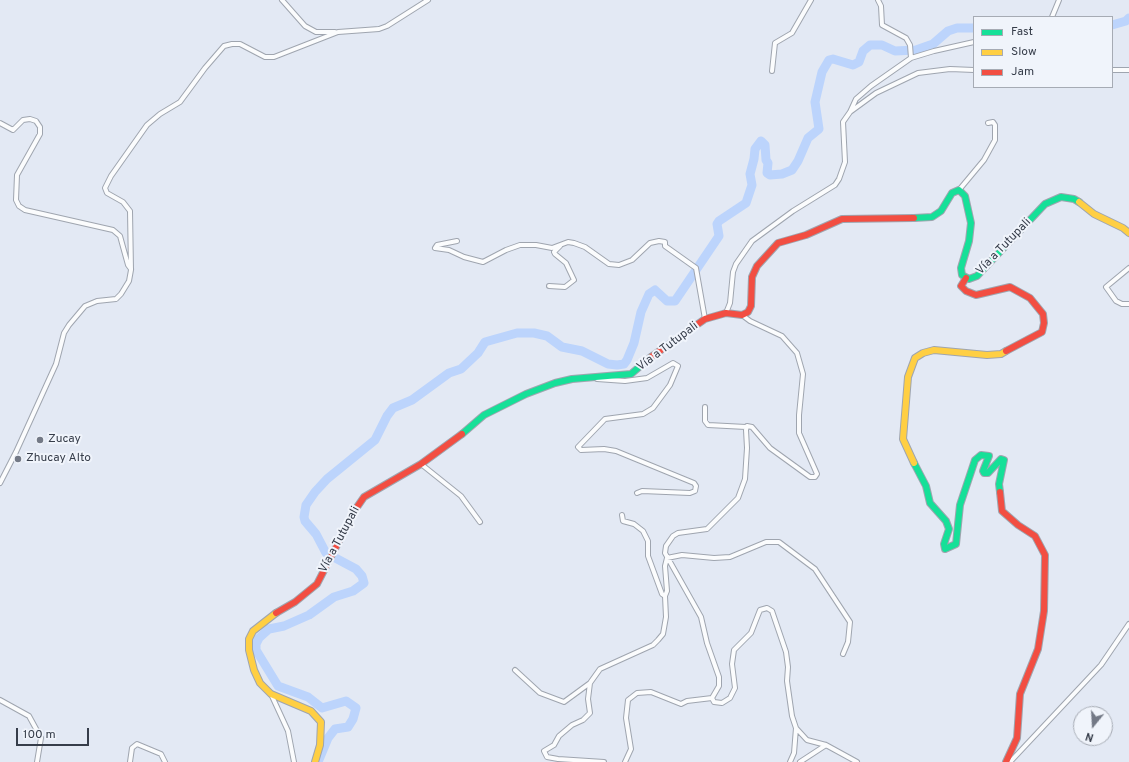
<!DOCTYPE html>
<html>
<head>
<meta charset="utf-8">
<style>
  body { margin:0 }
  #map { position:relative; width:1129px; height:762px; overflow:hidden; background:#e3e9f4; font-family:Overpass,sans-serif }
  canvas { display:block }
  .legend { position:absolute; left:973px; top:16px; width:140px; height:72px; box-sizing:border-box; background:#f0f4fb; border:1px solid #a6abb4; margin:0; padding:5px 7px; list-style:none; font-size:12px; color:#363d4a }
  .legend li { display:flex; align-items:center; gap:8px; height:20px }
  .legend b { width:20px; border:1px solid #a6abb4 }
  .north { position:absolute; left:1073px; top:706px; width:40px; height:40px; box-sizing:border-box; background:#f0f4fb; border:1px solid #a6abb4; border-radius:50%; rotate:198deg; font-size:11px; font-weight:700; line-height:16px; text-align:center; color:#363d4a }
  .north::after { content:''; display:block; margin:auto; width:14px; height:18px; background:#737986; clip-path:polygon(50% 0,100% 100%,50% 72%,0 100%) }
  .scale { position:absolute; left:16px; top:728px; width:73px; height:18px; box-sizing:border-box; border:2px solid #363d4a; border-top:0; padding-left:5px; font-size:12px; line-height:14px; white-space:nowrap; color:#363d4a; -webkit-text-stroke:3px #f0f4fb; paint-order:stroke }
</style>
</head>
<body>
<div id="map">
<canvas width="1129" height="762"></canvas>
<ul class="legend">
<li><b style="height:5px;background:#16e098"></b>Fast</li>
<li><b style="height:5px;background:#ffcf43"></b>Slow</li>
<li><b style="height:5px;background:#f24e42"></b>Jam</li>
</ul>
<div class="north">N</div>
<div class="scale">100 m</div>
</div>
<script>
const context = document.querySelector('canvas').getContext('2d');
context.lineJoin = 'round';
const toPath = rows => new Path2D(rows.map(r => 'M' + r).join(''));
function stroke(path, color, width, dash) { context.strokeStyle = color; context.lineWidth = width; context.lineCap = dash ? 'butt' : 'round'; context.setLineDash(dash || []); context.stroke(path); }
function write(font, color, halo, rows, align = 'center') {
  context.font = font + ' Overpass,sans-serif'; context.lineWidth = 4; context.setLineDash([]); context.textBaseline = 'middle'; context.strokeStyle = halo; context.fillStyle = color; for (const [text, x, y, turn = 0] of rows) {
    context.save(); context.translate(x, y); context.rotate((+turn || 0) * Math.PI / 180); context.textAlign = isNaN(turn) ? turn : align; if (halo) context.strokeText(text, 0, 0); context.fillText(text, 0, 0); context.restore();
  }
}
const river = toPath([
  [1112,25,1126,21,1129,18],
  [318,762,328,738,335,729,348,727,353,719,356,708,346,701,322,708,308,697,278,686,256,650,256,644,259,638,269,629,284,626,309,615,334,597,353,591,364,583,362,576,356,569,326,553,316,534,305,521,304,517,306,505,315,492,327,479,375,440,387,416,393,408,412,400,449,373,461,369,478,353,485,342,492,340,517,333,534,333,547,336,562,347,582,351,608,364,617,365,624,364,627,360,634,343,641,312,649,294,655,290,667,301,675,301,719,236,717,224,719,221,746,203,752,185,750,174,754,159,755,149,761,141,765,145,766,160,768,163,767,173,770,175,782,174,792,170,798,161,808,138,819,129,815,102,822,72,829,60,833,59,853,65,859,62,863,51,870,45,882,45,895,51,916,50,933,44,948,31,957,28,974,28]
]);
const street = toPath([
  [282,0,305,26,316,32,335,32],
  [1052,17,1059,0],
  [911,58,934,51,974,42],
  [1112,70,1129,70],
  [772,71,775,43,792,33,811,0],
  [850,112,856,99,871,86,911,58,910,45,906,38,882,25,881,6,878,0],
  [0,123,13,130,23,120,30,119,36,121,40,127,40,134,17,175,16,200,19,206,25,210,113,230,120,236,128,265,131,269],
  [959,190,984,160,995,140,995,125,993,122,988,123],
  [457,241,437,245,435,248,449,250,464,257,483,262,506,250,520,245,536,245,552,248,568,242,574,243,585,247,609,264,619,265,632,260,650,243,659,241,665,242,665,246,696,268,705,319],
  [1129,268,1106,287,1116,301,1122,304,1129,304],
  [549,286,565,287,574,280,566,263,555,254,554,252,560,246],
  [726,313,730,303,733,272,736,264,752,241,793,211,835,185,839,179,845,162,843,122,850,112,876,93,918,73,950,69,974,70],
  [742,315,750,321,782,336,797,353,803,374,799,415,799,433,817,474,815,477,810,477,770,448,752,427,747,426,746,430,747,448,745,479,738,498,707,529,678,533,673,536,666,546,665,553,701,617,707,643,719,677,719,686,712,698,714,702,722,703,730,698,735,688,732,664,734,650,751,633,760,610,767,608,772,611,786,652,788,667,787,681,792,716,796,728,807,740,826,745,857,762],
  [597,379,625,381,647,378,673,363,678,366,670,385,653,408,643,414,605,419,578,447,581,450,604,449,616,451,694,483,696,486,695,491,690,493,642,491,637,493],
  [705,407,705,421,708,425,746,427],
  [421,464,461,496,480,522],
  [0,483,16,452,56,364,64,333,69,325,85,306,97,301,116,299,121,294,129,281,131,270,130,211,123,202,107,193,105,188,111,176,147,125,160,114,180,102,205,68,224,46,232,44,240,44,265,57,274,57,338,32,379,29,387,26,428,0],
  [622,515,623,521,634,524,643,531,648,541,648,556,662,594,665,596,667,591,665,566,667,558,682,555,714,558,730,557,766,542,779,542,815,569,850,622,848,642,843,654],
  [515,670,540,693,564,702,590,683,600,669,653,645,658,640,663,634,666,617,665,596],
  [590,683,588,699,590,713,583,720,572,725,559,736,554,745,544,751,547,757,558,759,604,762],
  [271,694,288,731,294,762],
  [0,700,29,716,41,738,37,762],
  [130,762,132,748,137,744,161,754,165,762],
  [625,762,631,749,626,718,628,700,637,693,651,692,681,704,687,701,712,698],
  [790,762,794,753,796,728],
  [800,762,826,745],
  [1010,762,1101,665,1129,624]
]);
const fast = toPath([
  [914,218,932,217,941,211,952,193,959,190,965,196,971,223,969,241,961,268,962,275,969,279,977,276,1045,204,1061,197,1074,199,1079,202],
  [462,434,484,415,526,394,555,383,572,379,631,374,651,357],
  [914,463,926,486,930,503,946,521,949,529,944,544,945,549,956,544,960,505,975,460,981,455,989,456,983,471,984,473,988,473,1001,459,1004,460,999,484,1000,492]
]);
const slow = toPath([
  [1079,202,1094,214,1123,228,1129,233],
  [914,463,903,439,908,377,915,358,923,353,934,350,987,355,1001,354,1006,351],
  [276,613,253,631,249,639,249,650,254,670,260,683,271,694,311,711,321,722,320,745,315,762]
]);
const jam = toPath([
  [966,278,961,286,966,291,976,295,1010,287,1030,298,1043,314,1044,323,1042,332,1006,351],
  [651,357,705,319,726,313,742,315,748,312,751,306,752,277,757,266,778,243,806,235,842,219,914,218],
  [1000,492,1002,511,1018,525,1035,536,1045,555,1044,611,1038,649,1020,694,1017,738,1006,762],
  [276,613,295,602,317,584,355,510,364,497,421,464,462,434]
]);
const markers = [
  [40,440,4,"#737986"],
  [18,459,4,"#737986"]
];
const streetNames = [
  ["Vía a Tutupali",1004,247,-46],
  ["Vía a Tutupali",668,347,-37],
  ["Vía a Tutupali",340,540,-62]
];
const poiNames = [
  ["Zucay",48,440],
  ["Zhucay Alto",26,459]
];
stroke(river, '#bcd4fc', 9);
stroke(street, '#9fa5af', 6);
stroke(fast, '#9fa5af', 8);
stroke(slow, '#9fa5af', 8);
stroke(jam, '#9fa5af', 8);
stroke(street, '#fbfcfd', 4);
stroke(fast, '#16e098', 6);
stroke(slow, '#ffcf43', 6);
stroke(jam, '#f24e42', 6);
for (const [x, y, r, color] of markers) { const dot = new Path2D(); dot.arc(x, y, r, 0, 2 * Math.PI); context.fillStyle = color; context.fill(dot); stroke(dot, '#f0f4fb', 1.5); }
write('12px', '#363d4a', '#f0f4fb', streetNames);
write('12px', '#363d4a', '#f0f4fb', poiNames, 'left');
</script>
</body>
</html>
